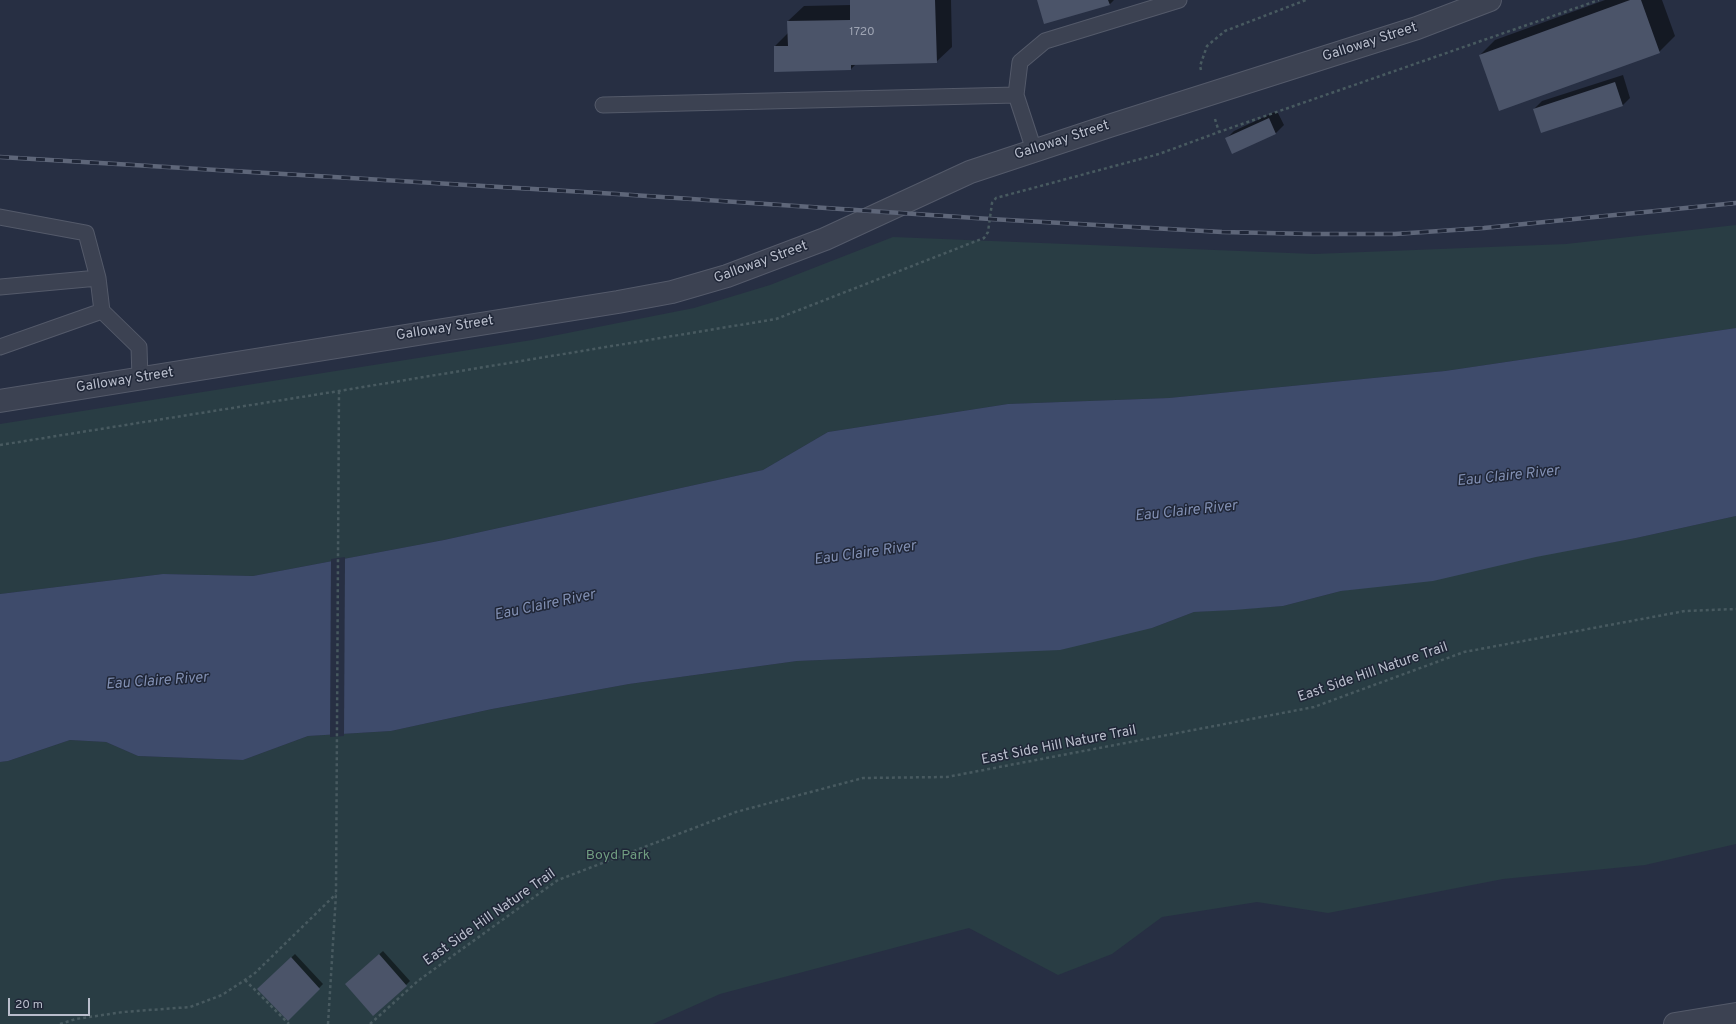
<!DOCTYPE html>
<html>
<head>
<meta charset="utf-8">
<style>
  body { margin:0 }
  #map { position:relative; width:1736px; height:1024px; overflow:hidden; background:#272f43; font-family:Overpass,sans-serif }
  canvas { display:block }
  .scale { position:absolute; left:8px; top:998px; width:82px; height:18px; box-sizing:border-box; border:2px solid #b9becc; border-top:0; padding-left:5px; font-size:12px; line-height:14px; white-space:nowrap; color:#b9becc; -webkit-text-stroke:3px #202738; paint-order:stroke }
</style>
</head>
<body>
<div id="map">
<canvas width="1736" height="1024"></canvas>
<div class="scale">20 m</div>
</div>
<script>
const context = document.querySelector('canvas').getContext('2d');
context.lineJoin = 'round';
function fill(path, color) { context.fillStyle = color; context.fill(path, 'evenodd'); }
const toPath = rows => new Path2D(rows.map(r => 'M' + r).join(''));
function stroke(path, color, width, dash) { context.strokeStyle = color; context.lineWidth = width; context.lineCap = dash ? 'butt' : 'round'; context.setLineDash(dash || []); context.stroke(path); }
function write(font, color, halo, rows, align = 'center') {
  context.font = font + ' Overpass,sans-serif'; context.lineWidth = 3; context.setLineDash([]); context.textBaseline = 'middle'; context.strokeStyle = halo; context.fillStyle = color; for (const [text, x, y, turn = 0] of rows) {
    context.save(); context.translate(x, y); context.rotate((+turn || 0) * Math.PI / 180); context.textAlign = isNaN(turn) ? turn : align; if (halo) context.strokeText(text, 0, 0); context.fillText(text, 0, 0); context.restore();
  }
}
const green = toPath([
  [1736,225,1736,328,1445,371,1169,398,1008,404,828,432,763,470,444,540,253,576,163,574,0,594,0,424,532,340,694,308,770,285,893,237,1314,254,1566,244],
  [1736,516,1736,844,1645,865,1503,879,1328,913,1257,902,1162,917,1112,954,1058,975,969,928,720,994,653,1024,0,1024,0,762,8,761,70,740,106,742,138,756,243,760,308,736,391,731,492,709,629,684,797,661,917,656,1152,628,1194,612,1283,606,1341,591,1636,538]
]);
const water = toPath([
  [1736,328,1736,516,1636,538,1536,557,1433,581,1341,591,1283,606,1234,610,1194,612,1152,628,1060,650,797,661,629,684,492,709,391,731,308,736,243,760,138,756,106,742,70,740,8,761,0,762,0,594,163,574,253,576,444,540,763,470,828,432,1008,404,1169,398,1445,371]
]);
const pier = toPath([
  [345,557,344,736,330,737,331,559]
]);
const shadow = toPath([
  [851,0,951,0,952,47,936,62,856,64,851,69,775,46,788,33,788,21,804,6,851,5],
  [1038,0,1114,0,1109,5],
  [1605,0,1662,0,1675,36,1659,52,1480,55,1495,40],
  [1623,75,1630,98,1622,106,1534,109,1542,101],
  [1277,111,1284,125,1276,133,1233,153,1226,139,1234,131],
  [383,951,410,981,406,985,350,980],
  [295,954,323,984,288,1020,258,989]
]);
const building = toPath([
  [850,0,935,0,937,63,851,65,851,70,774,72,774,46,788,46,787,21,850,20],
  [1037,0,1108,0,1110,5,1044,24],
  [1630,0,1641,0,1660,53,1499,111,1479,55],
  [1615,82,1623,106,1541,133,1533,109],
  [1269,118,1276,134,1232,154,1225,138],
  [379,954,407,986,373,1016,345,984],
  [291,957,320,989,288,1021,257,989]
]);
const path = toPath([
  [1201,70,1200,66,1207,46,1225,31,1306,0],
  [1215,119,1219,132],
  [0,445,339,391,776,319,984,238,988,232,992,203,996,198,1159,154,1219,132,1599,0],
  [245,980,289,1024],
  [60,1024,76,1019,123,1012,190,1007,222,995,254,974,336,894],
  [328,1024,336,894,339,391],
  [370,1024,419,980,558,880,736,812,863,778,947,777,1314,707,1464,652,1685,611,1736,609]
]);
const service = toPath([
  [603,105,1016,95],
  [1034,150,1016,95,1020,62,1045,41,1179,0],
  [0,217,86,233,98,278,102,311,139,347,140,378],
  [0,287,98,278],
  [0,347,102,311]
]);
const minor = toPath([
  [0,401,618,302,672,292,727,276,825,239,970,172,1109,126,1417,28,1490,0],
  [1675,1024,1736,1014]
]);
const rail = toPath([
  [0,157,617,194,990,219,1222,232,1311,234,1395,234,1484,228,1736,203]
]);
const numberNames = [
  ["1720",862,33]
];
const streetNames = [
  ["Galloway Street",1370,43,-18],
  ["Galloway Street",1062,141,-18],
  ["Galloway Street",761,263,-20],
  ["Galloway Street",445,329,-9],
  ["Galloway Street",125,381,-9],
  ["East Side Hill Nature Trail",1373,673,-19],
  ["East Side Hill Nature Trail",1059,746,-11],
  ["East Side Hill Nature Trail",490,918,-35]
];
const parkNames = [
  ["Boyd Park",618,856]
];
const waterNames = [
  ["Eau Claire River",1508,477,-6],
  ["Eau Claire River",1186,512,-6],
  ["Eau Claire River",865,554,-8],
  ["Eau Claire River",545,606,-12],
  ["Eau Claire River",157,682,-4]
];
fill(green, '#293d44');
fill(water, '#3e4b6b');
fill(pier, '#272f43');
fill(shadow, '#0007');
fill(building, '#4b5469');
stroke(service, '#545a6a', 17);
stroke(minor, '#545a6a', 24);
stroke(path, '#485a60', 2.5, [3, 3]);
stroke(service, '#3c4252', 15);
stroke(minor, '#3c4252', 22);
stroke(rail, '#5e6679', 4.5);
stroke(rail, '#202738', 3, [9]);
write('12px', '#9ea4b3', null, numberNames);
write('14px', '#b9becc', '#202738', streetNames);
write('14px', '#709d80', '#202738', parkNames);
write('italic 15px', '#818fb2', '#202738', waterNames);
</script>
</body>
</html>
